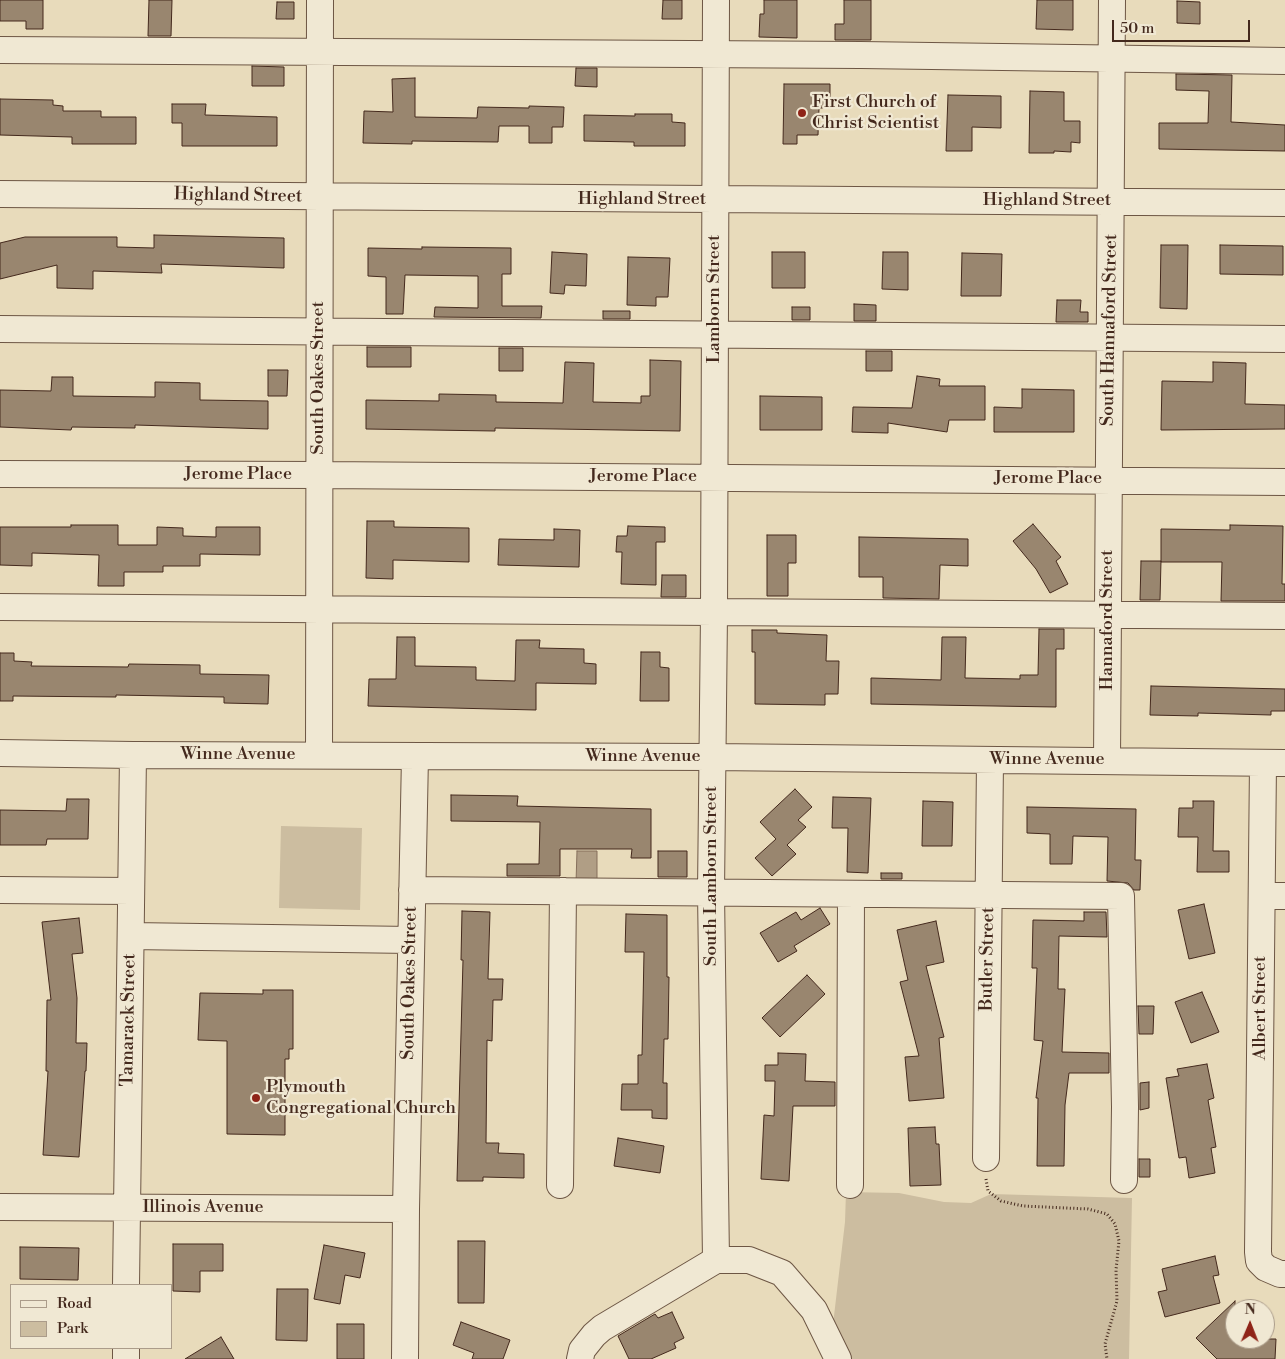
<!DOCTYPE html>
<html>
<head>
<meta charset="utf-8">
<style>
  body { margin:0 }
  #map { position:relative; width:1285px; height:1359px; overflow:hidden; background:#e8dbbb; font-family:"Libre Bodoni",serif }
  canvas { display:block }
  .legend { position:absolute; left:10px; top:1284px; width:162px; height:65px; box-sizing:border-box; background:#f0e8d3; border:1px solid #ab9c8a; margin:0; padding:6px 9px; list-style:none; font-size:15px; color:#44291d }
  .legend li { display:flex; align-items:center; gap:10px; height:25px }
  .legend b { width:25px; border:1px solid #ab9c8a }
  .north { position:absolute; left:1225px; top:1299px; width:50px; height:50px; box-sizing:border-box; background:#f0e8d3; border:1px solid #ab9c8a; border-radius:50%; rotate:1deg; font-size:14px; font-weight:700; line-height:20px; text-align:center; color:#44291d }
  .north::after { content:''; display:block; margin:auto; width:18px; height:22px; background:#8f2418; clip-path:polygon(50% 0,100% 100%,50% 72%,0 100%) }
  .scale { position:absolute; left:1112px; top:20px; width:138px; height:22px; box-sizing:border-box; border:2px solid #44291d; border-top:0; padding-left:6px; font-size:15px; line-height:18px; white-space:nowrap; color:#44291d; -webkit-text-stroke:4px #f0e8d3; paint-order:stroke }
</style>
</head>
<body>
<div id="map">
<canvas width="1285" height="1359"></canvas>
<ul class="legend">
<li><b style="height:6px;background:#f0e8d3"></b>Road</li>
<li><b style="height:14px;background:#ccbda0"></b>Park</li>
</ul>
<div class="north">N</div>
<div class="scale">50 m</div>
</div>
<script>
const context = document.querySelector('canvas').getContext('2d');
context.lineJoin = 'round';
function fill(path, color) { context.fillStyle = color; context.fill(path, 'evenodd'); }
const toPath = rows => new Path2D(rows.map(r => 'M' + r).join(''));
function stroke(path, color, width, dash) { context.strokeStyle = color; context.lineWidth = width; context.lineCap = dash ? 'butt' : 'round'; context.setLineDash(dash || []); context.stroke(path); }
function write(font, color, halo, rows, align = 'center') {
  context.font = font + ' "Libre Bodoni",serif'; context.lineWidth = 4.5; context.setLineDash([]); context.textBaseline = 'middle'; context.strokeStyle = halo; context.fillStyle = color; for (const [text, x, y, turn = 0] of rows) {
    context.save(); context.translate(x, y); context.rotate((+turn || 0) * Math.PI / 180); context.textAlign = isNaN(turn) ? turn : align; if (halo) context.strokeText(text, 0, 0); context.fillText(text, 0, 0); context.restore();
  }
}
const green = toPath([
  [281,826,362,828,360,910,279,908],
  [846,1192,899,1193,944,1202,971,1203,991,1194,1132,1198,1129,1359,846,1359,832,1333,845,1222]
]);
const water = toPath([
  [577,851,597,851,597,883,576,883,577,851]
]);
const building = toPath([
  [0,0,43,0,43,29,26,29,26,21,0,21,0,0],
  [149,0,172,0,171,36,148,36,149,0],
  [663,0,682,0,682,19,662,19,663,0],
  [764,0,797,0,797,38,759,37,760,14,764,14,764,0],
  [844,0,871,0,871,40,835,40,835,24,844,24,844,0],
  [1037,0,1073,0,1073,30,1036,29,1037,0],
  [1177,1,1200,2,1200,24,1177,23,1177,1],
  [277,2,294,2,294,19,276,19,277,2],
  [252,66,284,67,284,86,252,86,252,66],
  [576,68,597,68,597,87,575,86,576,68],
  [1176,74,1232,75,1231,122,1285,125,1285,151,1159,149,1159,123,1208,123,1209,91,1176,90,1176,74],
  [415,78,415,117,477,118,478,107,529,108,529,106,564,107,563,127,552,127,552,143,529,143,529,126,499,126,498,142,412,141,412,144,363,143,364,111,393,112,392,79,415,78],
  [784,84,830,84,830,108,819,108,818,135,797,135,797,144,783,144,784,84],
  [1030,91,1064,92,1064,121,1080,121,1080,143,1071,142,1071,152,1054,151,1054,153,1029,153,1030,91],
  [948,95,1001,96,1001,128,972,127,972,151,946,151,948,95],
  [0,99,53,100,53,105,63,106,63,111,101,111,101,117,136,117,136,144,72,144,72,137,0,135,0,99],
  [172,104,206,104,205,115,277,117,277,146,182,146,182,123,172,123,172,104],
  [635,114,672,114,672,122,685,123,685,146,634,146,634,142,584,141,584,115,635,116,635,114],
  [154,235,284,238,284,268,161,264,162,273,93,271,93,289,57,288,57,265,0,279,0,243,25,237,117,237,117,247,154,248,154,235],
  [1161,245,1188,245,1187,309,1160,308,1161,245],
  [1220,245,1283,246,1283,275,1220,274,1220,245],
  [422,247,511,248,511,274,502,274,502,306,542,306,541,318,434,317,435,307,478,308,478,276,405,275,403,314,386,314,386,277,368,276,368,248,422,249,422,247],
  [552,252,587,254,586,286,565,285,564,294,550,293,552,252],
  [772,252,805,252,805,288,772,288,772,252],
  [883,252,908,252,908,290,882,289,883,252],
  [962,253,1002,254,1001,296,961,296,962,253],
  [628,257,670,258,668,297,656,297,656,306,627,305,628,257],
  [1057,300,1081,300,1080,312,1088,312,1088,322,1056,322,1057,300],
  [854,304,876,305,876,321,854,321,854,304],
  [792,307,810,307,810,320,792,320,792,307],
  [603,311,630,311,630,319,603,319,603,311],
  [367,347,411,347,411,367,367,367,367,347],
  [499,348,523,348,523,371,499,371,499,348],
  [866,351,892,351,892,371,866,371,866,351],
  [650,360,681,361,680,431,495,428,495,431,366,429,366,400,439,401,439,394,496,395,496,402,563,403,565,362,594,363,593,402,641,403,641,396,650,396,650,360],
  [1213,362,1246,363,1245,404,1285,405,1285,429,1161,430,1162,381,1213,382,1213,362],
  [268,370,288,370,287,396,268,396,268,370],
  [917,376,940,379,939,386,985,386,985,420,949,420,947,432,888,423,888,433,852,432,853,407,912,408,917,376],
  [52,377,73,377,73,396,155,397,155,382,200,383,200,400,268,401,268,429,135,425,135,428,72,427,71,430,0,427,0,390,51,391,52,377],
  [1022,389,1074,390,1074,432,994,432,994,407,1022,408,1022,389],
  [760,396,822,397,822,430,760,430,760,396],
  [367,521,394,521,394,527,469,528,469,562,393,560,393,579,366,578,367,521],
  [1033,524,1061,557,1056,561,1068,584,1050,593,1036,569,1013,541,1033,524],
  [71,525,118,525,118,545,157,545,157,527,183,528,183,536,216,537,216,527,260,527,260,555,200,554,200,566,163,566,163,572,124,572,124,586,98,586,99,555,32,553,32,566,0,565,0,527,71,527,71,525],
  [1230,525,1283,526,1282,584,1285,584,1285,601,1221,601,1222,562,1161,562,1161,529,1230,530,1230,525],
  [628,526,665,527,665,542,656,542,656,585,621,584,622,552,616,552,617,536,627,536,628,526],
  [554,529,580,530,579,567,498,565,499,539,554,540,554,529],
  [767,535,796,535,796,563,788,563,788,596,767,596,767,535],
  [859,537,968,539,968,566,940,565,939,599,883,598,883,577,859,577,859,537],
  [1141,561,1161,561,1160,600,1140,600,1141,561],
  [662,575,686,575,686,597,661,597,662,575],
  [1039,629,1064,629,1064,649,1056,649,1056,707,871,704,871,678,941,680,942,637,966,637,965,678,1020,679,1020,675,1038,675,1039,629],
  [752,630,777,630,777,633,827,635,826,661,839,661,838,694,825,694,825,705,755,704,755,652,752,652,752,630],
  [397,637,415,637,415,666,476,667,476,680,515,681,516,640,540,640,539,648,584,649,584,663,596,664,596,684,536,683,536,710,368,706,369,679,396,679,397,637],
  [641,652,660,652,660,667,669,668,669,701,640,701,641,652],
  [0,653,14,653,14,661,32,662,31,666,128,667,129,664,200,665,200,674,269,675,268,704,224,703,224,697,116,695,116,697,13,696,13,701,0,701,0,653],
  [1151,686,1285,689,1285,711,1271,711,1271,715,1198,713,1198,716,1150,715,1151,686],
  [795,789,812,807,798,820,806,827,787,845,796,854,772,876,755,858,776,839,760,822,795,789],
  [451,795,518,796,517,806,651,809,651,858,631,858,632,849,560,849,560,876,507,876,507,864,539,864,540,822,451,821,451,795],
  [833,797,871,798,868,873,847,872,848,828,832,828,833,797],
  [67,799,89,799,88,839,47,839,46,845,0,845,0,810,66,811,67,799],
  [923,801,953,802,952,846,922,846,923,801],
  [1193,801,1214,801,1213,851,1229,851,1229,872,1197,872,1198,837,1178,837,1179,808,1193,808,1193,801],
  [1027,807,1136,809,1135,860,1141,860,1140,890,1134,890,1128,883,1107,881,1108,837,1073,836,1072,864,1050,864,1050,834,1027,833,1027,807],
  [658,851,687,851,687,877,658,877,658,851],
  [881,873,902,873,902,879,881,879,881,873],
  [1204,904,1215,953,1189,959,1178,910,1204,904],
  [820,908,830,924,794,946,797,951,778,962,760,933,796,912,801,920,820,908],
  [462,911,490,912,488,979,503,979,502,1000,493,1000,492,1041,487,1040,486,1143,499,1143,498,1153,524,1154,524,1178,483,1177,483,1181,457,1181,463,960,461,960,462,911],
  [1084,912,1106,912,1107,937,1059,936,1058,989,1065,989,1062,1052,1109,1053,1109,1073,1069,1073,1065,1105,1064,1166,1037,1166,1038,1098,1036,1098,1043,1041,1034,1040,1037,968,1032,968,1033,920,1084,921,1084,912],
  [626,914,667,915,667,977,669,977,668,1039,664,1039,663,1083,667,1083,667,1119,652,1118,652,1110,621,1110,622,1084,638,1084,638,1055,642,1055,644,952,625,952,626,914],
  [79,918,83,953,72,954,77,998,76,1043,87,1043,86,1071,85,1071,79,1157,43,1155,48,1071,46,1071,47,1000,51,1000,42,922,79,918],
  [936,921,944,962,926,966,944,1037,939,1038,944,1098,909,1101,905,1057,919,1056,900,982,908,980,897,930,936,921],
  [807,975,825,994,780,1037,762,1018,807,975],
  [263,990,293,990,293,1049,289,1049,289,1059,285,1059,285,1135,227,1134,227,1041,198,1040,200,993,263,994,263,990],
  [1202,992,1219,1032,1191,1043,1175,1002,1202,992],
  [1138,1006,1154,1006,1153,1034,1139,1034,1138,1006],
  [778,1053,806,1054,805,1081,835,1082,835,1106,793,1106,789,1181,761,1179,764,1115,774,1116,775,1081,765,1081,765,1065,778,1065,778,1053],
  [1207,1064,1214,1098,1208,1100,1216,1147,1211,1148,1215,1173,1189,1178,1186,1157,1179,1158,1166,1078,1179,1076,1177,1069,1207,1064],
  [1149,1082,1149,1108,1140,1110,1140,1083,1149,1082],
  [935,1127,936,1144,939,1144,941,1185,910,1186,908,1128,935,1127],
  [618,1138,664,1146,660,1173,614,1166,618,1138],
  [1139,1159,1150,1159,1150,1177,1139,1177,1139,1159],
  [458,1241,485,1241,484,1303,458,1303,458,1241],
  [173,1244,223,1244,223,1271,200,1271,200,1292,173,1291,173,1244],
  [324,1245,365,1253,360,1278,345,1275,340,1304,314,1299,324,1245],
  [20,1247,79,1248,78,1280,20,1279,20,1247],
  [1215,1256,1219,1275,1213,1276,1220,1303,1165,1317,1158,1292,1167,1290,1162,1269,1215,1256],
  [277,1289,308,1289,307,1341,276,1340,277,1289],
  [1235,1301,1235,1339,1276,1339,1275,1359,1217,1359,1196,1338,1235,1301],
  [672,1312,684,1338,674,1343,676,1348,651,1359,629,1359,618,1336,655,1314,658,1318,672,1312],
  [461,1322,510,1340,503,1359,472,1359,474,1353,453,1345,461,1322],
  [337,1324,364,1324,364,1359,337,1359,337,1324],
  [221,1337,234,1359,185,1359,221,1337]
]);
const path = toPath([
  [986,1179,988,1191,1001,1201,1023,1206,1088,1209,1107,1214,1115,1224,1119,1241,1116,1270,1117,1301,1105,1344,1107,1359]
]);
const minor = toPath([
  [716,0,714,613,711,892,716,1260],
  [0,50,861,55,1285,61],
  [0,194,1285,203],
  [0,329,1285,339],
  [0,474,319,475,1285,482],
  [0,607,1285,616],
  [0,753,133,755,712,757,1285,763],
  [319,755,320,0],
  [1107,760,1112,0],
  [1263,763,1258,1252,1259,1261,1266,1268,1280,1274,1285,1274],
  [0,890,131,891],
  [412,890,1121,896,1125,1107,1124,1180],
  [1262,896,1285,896],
  [131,936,411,940],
  [986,1158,990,760],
  [560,1185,563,891],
  [850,1185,851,894],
  [0,1207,406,1209],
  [126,1285,133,755],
  [126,1348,126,1359],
  [405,1359,406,1209,415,756],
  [580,1359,582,1350,594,1335,602,1328,716,1260,749,1260,782,1273,814,1310,838,1359]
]);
const markers = [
  [802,113,5,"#8f2418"],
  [256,1098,5,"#8f2418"]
];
const poiNames = [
  ["First Church of",812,103],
  ["Christ Scientist",812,124],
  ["Plymouth",266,1088],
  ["Congregational Church",266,1109]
];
const streetNames = [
  ["Highland Street",238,196,1],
  ["Highland Street",642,200],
  ["Highland Street",1047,201],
  ["Lamborn Street",715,299,-90],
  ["South Hannaford Street",1110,330,-89],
  ["South Oakes Street",319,378,-90],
  ["Jerome Place",238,475],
  ["Jerome Place",643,477],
  ["Jerome Place",1048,479],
  ["Hannaford Street",1108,620,-90],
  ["Winne Avenue",238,755],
  ["Winne Avenue",643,757],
  ["Winne Avenue",1047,760],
  ["South Lamborn Street",712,876,-90],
  ["Butler Street",988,959,-89],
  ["South Oakes Street",410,983,-89],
  ["Albert Street",1261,1008,-90],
  ["Tamarack Street",129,1020,-89],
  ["Illinois Avenue",203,1208]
];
fill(green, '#ccbda0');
fill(water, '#b09e85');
stroke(water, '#856f5b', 1);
fill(building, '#99866f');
stroke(building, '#44291d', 1);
stroke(minor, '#6d5644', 28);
stroke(path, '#44291d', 3, [1, 2.5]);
stroke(minor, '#f0e8d3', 26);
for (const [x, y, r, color] of markers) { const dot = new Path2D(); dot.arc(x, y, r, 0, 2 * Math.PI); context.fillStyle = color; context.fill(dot); stroke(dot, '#f0e8d3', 2); }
write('18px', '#44291d', '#f0e8d3', poiNames, 'left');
write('18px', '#44291d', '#f0e8d3', streetNames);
</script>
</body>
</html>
